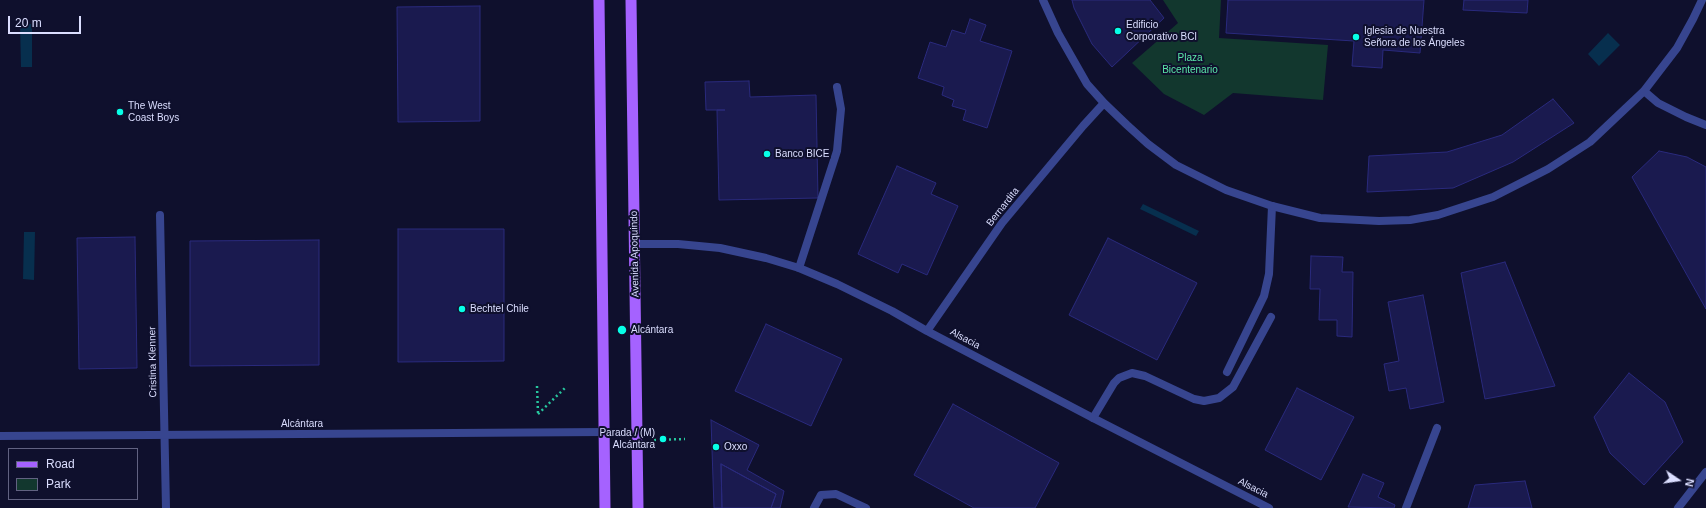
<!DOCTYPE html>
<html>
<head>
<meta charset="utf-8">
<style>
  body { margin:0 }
  #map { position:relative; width:1706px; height:508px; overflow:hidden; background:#0f102d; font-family:Helvetica,sans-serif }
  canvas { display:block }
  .legend { position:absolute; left:8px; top:448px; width:130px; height:52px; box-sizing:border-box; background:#0f102d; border:1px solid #616281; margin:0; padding:5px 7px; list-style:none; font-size:12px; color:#dbdeff }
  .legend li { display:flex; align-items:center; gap:8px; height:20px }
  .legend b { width:20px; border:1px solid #616281 }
  .north { position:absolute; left:1658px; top:460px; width:40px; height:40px; -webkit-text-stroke:3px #0f102d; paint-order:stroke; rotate:103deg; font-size:11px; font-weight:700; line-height:16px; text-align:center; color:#dbdeff }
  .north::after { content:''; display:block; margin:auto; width:14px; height:18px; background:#dbdeff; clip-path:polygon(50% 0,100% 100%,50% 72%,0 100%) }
  .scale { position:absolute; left:8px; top:16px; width:73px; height:18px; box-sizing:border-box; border:2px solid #dbdeff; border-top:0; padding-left:5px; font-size:12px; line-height:14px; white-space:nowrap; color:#dbdeff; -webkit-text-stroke:3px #0f102d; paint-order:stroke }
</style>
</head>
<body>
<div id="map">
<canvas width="1706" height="508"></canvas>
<ul class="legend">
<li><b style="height:5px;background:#a562ff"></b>Road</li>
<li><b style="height:11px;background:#12372e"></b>Park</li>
</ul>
<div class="north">N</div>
<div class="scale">20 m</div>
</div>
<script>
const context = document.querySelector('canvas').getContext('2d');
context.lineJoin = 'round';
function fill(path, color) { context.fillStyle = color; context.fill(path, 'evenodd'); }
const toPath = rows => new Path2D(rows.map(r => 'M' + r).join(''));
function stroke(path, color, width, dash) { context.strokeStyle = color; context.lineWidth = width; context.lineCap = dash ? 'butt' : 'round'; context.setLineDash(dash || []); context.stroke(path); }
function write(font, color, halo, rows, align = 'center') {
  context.font = font + ' Helvetica,sans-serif'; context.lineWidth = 4; context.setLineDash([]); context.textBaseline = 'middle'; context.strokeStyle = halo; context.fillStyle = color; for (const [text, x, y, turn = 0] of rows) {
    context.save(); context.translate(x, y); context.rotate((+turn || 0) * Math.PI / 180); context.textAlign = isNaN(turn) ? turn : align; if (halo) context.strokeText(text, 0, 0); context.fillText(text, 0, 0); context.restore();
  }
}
const green = toPath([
  [1163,0,1221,0,1219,38,1328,45,1323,100,1233,93,1204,115,1164,94,1132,63,1178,23]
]);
const water = toPath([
  [20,23,32,24,32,67,21,67],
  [1608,33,1620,45,1599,66,1588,54],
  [1143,204,1199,231,1196,236,1140,209],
  [24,232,35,232,34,280,23,279]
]);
const building = toPath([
  [1072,0,1150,0,1164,18,1112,67,1092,44,1074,8,1072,0],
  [1228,0,1424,0,1420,53,1383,50,1382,68,1352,66,1354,41,1226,33,1228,0],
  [1464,0,1528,0,1527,13,1463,10,1464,0],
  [480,6,480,121,398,122,397,7,480,6],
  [970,19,986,25,980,41,1012,51,987,128,963,120,966,110,952,106,954,100,942,95,944,87,918,78,930,42,946,47,952,30,965,34,970,19],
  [749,81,750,97,816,95,818,198,719,200,717,110,725,110,706,110,705,82,749,81],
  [1553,99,1574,123,1513,162,1453,188,1367,192,1369,156,1447,152,1502,135,1553,99],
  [1659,151,1687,157,1706,167,1706,309,1632,177,1659,151],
  [897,166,936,183,931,194,958,206,927,275,902,264,898,273,858,254,897,166],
  [398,229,504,229,504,361,398,362,398,229],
  [135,237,137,368,79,369,77,238,135,237],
  [1108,238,1197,283,1157,360,1069,315,1108,238],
  [319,240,319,365,190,366,190,241,319,240],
  [1311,256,1343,257,1342,272,1353,272,1352,337,1337,336,1337,320,1319,320,1320,289,1310,289,1311,256],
  [1505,262,1555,386,1485,399,1461,273,1505,262],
  [1423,295,1444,402,1410,409,1406,388,1389,391,1384,364,1399,361,1388,302,1423,295],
  [766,324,842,359,811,426,735,391,766,324],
  [1629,373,1665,402,1683,442,1644,485,1610,453,1594,417,1629,373],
  [1297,388,1354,417,1321,480,1265,450,1297,388],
  [953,404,1059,463,1035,508,974,508,914,475,953,404],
  [711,420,759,445,747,470,784,491,780,508,771,508,776,494,721,464,722,508,714,508,711,420],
  [721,464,776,494,771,508,722,508,721,464],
  [1363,474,1384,483,1378,497,1395,505,1394,508,1348,507,1363,474],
  [1525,481,1532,508,1468,508,1475,485,1525,481]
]);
const path = toPath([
  [537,386,538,413],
  [538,414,565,388],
  [654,440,685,439]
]);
const service = toPath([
  [160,215,166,508],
  [799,268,837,151,841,109,837,87],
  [1227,372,1264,296,1269,274,1272,206],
  [1093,418,1114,383,1119,378,1132,373,1145,376,1194,399,1204,401,1219,398,1233,387,1271,317],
  [814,508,821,495,836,494,866,508],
  [1406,508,1437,428]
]);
const minor = toPath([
  [1043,0,1058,33,1087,84,1104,103,1127,125,1148,144,1176,165,1226,190,1272,206,1320,218,1379,221,1410,220,1438,215,1493,197,1548,169,1590,142,1644,91,1677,48,1693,19,1702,0],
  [1644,91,1658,103,1686,117,1706,125],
  [635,244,678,244,720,248,766,258,799,268,837,284,892,311,927,331,1093,418,1269,508],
  [927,331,1002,223,1083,126,1104,103],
  [1678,508,1706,472]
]);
const tertiary = toPath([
  [0,436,604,432]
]);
const primary = toPath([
  [599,0,605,508],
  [631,0,638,508]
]);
const markers = [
  [1118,31,4,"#07ffe7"],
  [1356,37,4,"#07ffe7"],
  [120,112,4,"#07ffe7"],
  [767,154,4,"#07ffe7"],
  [462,309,4,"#07ffe7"],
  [622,330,5,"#07ffe7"],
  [663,439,4,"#07ffe7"],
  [716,447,4,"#07ffe7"]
];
const poiNames = [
  ["Edificio",1126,25],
  ["Corporativo BCI",1126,37],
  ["Iglesia de Nuestra",1364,31],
  ["Señora de los Ángeles",1364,43],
  ["The West",128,106],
  ["Coast Boys",128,118],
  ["Banco BICE",775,154],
  ["Bechtel Chile",470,309],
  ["Alcántara",631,330],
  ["Parada / (M)",655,433,"right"],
  ["Alcántara",655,445,"right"],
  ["Oxxo",724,447]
];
const parkNames = [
  ["Plaza",1190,58],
  ["Bicentenario",1190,70]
];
const streetNames = [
  ["Bernardita",1003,207,-52],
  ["Avenida Apoquindo",635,254,-91],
  ["Alsacia",965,339,28],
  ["Cristina Klenner",153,362,-91],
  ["Alcántara",302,424],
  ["Alsacia",1253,488,27]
];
fill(green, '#12372e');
fill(water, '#072f4e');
fill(building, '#1a1a4f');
stroke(building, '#2a2a7d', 1);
stroke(path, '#27c79e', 2.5, [2, 3]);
stroke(service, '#37458f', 8);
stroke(minor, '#37458f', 8);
stroke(tertiary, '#37458f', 8);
stroke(primary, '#a562ff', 11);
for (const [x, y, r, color] of markers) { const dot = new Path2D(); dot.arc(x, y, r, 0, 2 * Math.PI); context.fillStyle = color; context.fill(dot); stroke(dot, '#0f102d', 1.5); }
write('10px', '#dbdeff', '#0f102d', poiNames, 'left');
write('10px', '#5ceaaa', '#0f102d', parkNames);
write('10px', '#dbdeff', '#0f102d', streetNames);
</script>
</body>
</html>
